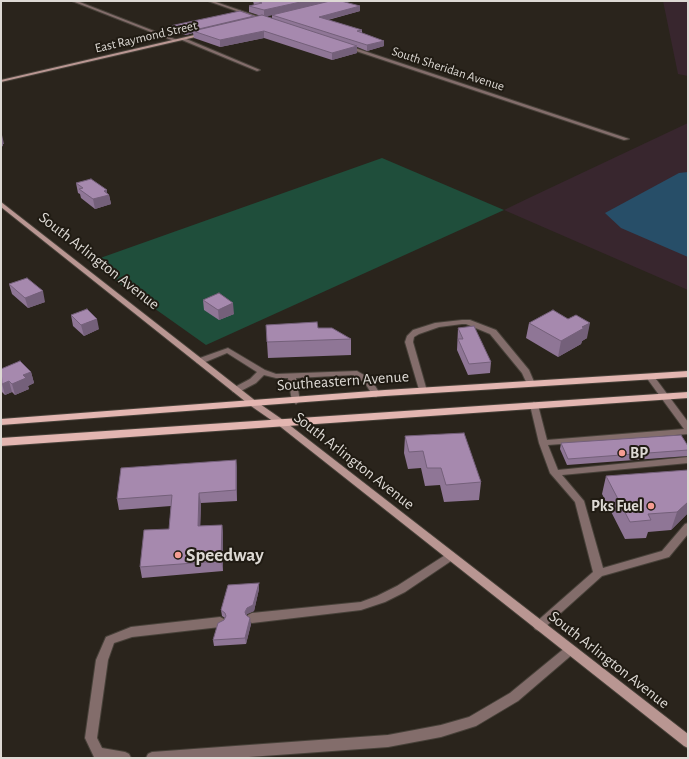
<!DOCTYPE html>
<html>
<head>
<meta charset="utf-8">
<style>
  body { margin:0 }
  #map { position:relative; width:689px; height:759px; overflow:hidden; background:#2a241c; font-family:"Alegreya Sans",sans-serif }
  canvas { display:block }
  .frame { position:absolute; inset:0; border:2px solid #ddd9d4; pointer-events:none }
</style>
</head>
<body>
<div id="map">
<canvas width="689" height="759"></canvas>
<div class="frame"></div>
</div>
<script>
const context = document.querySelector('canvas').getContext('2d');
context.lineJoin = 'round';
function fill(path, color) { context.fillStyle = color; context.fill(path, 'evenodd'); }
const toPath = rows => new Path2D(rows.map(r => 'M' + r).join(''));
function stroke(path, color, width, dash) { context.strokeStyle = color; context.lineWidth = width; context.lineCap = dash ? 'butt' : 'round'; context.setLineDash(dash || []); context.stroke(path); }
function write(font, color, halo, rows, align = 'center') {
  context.font = font + ' "Alegreya Sans",sans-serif'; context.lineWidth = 4; context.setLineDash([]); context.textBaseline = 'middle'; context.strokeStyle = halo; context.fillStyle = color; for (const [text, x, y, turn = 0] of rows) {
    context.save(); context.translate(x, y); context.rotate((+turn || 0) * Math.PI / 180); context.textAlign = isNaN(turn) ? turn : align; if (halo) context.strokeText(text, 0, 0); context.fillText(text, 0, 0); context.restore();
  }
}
const industrial = toPath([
  [663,1,688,1,688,76,678,74],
  [688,123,688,290,504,210,531,197]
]);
const green = toPath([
  [382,158,504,210,206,345,89,262]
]);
const water = toPath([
  [688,172,688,257,621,228,605,213,679,173]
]);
const lane = toPath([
  [208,1,213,1,265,19,262,20,208,1],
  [182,38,184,38,260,70,257,71,182,40,182,38],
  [462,320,470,320,496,330,529,370,535,384,534,386,528,386,522,373,490,334,466,324,462,324,439,327,419,334,414,337,413,342,427,391,423,393,420,393,405,342,407,336,413,330,435,323,462,320],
  [228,348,265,370,276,374,357,371,371,379,380,394,376,397,373,396,365,383,353,375,296,378,300,401,296,404,292,401,288,378,276,378,264,375,256,383,239,392,233,392,232,390,233,388,250,379,257,372,227,353,203,363,197,363,196,361,197,359,228,348],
  [647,375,653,375,688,422,688,434,548,445,558,470,688,457,688,463,562,475,584,501,603,568,662,551,685,524,688,523,688,534,669,557,602,576,543,629,539,631,535,629,533,626,535,623,593,572,575,502,550,473,539,443,530,405,534,402,538,405,547,440,684,429,646,377,647,375],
  [450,552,454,553,455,556,454,559,405,592,385,602,361,610,252,623,248,621,247,618,248,615,252,613,361,602,377,596,397,586,450,552],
  [220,617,224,619,225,622,224,625,220,627,132,637,114,643,108,660,97,738,102,748,125,752,129,754,131,758,94,757,85,738,96,660,106,637,131,627,220,617],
  [570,645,574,647,576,650,574,653,518,701,476,726,441,737,388,747,235,758,146,758,148,754,152,752,388,735,441,725,469,717,510,693,566,647,570,645]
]);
const street = toPath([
  [72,1,77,1,177,40,174,41,72,1],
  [347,46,349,46,629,139,624,140,347,48,347,46]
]);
const secondary = toPath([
  [203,33,204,35,1,82,1,80,203,33],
  [1,202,257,402,283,420,688,734,688,748,684,746,277,424,251,406,1,207,1,202]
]);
const primary = toPath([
  [688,371,688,377,385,396,1,425,1,419,385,390,688,371],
  [688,392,688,398,1,446,1,438,688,392]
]);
const wall = toPath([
  [253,1,325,1,325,2,360,6,360,11,328,20,362,30,362,33,384,41,384,46,367,51,357,47,357,53,332,60,264,38,220,47,194,38,193,33,186,35,171,30,170,26,254,16,255,17,261,16,249,12,249,6,254,5],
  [272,15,272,19,266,16],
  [76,183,107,190,107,193,109,195,111,204,95,209,81,198,80,194,78,193],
  [9,284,45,302,28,308,12,294],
  [203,300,234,314,219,320,204,310],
  [71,315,99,329,84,336,73,326],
  [529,323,587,338,582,341,581,344,558,357,526,338],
  [318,328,351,339,351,355,268,358,267,342],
  [458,328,491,362,490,373,468,375,457,350],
  [1,369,31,372,34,383,28,386,29,389,15,395,12,392,5,395,1,391],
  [405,436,481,482,479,500,444,502,440,485,425,486,421,468,408,469,404,453],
  [561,443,688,446,688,456,567,465,560,449],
  [236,460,237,470,237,501,201,503,200,526,222,525,223,535,223,571,142,578,140,567,169,529,171,506,119,510,117,499],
  [606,476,688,513,671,530,648,532,646,538,625,539,602,494],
  [259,583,259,589,254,611,247,614,246,616,251,624,246,644,214,646,213,640,225,618,222,616,221,610]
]);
const shadedWall = toPath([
  [305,1,325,1,325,3,264,17,264,10],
  [360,6,360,11,319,22,319,17],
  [254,16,255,19,193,31,193,33,186,35,186,32],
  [264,31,264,38,220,47,220,40],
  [384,41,384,46,367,51,367,45],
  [357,46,357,53,332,60,332,53],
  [1,135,2,135,4,144,3,144,3,146,1,147],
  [107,190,107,195,109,195,111,204,95,209,93,199,104,191],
  [43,291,45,302,28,308,25,298],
  [233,303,234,314,219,320,218,310],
  [97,319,99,329,84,336,81,325],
  [590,323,587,338,582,341,581,344,558,357,561,341,582,327],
  [31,372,34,383,28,386,29,389,15,395,12,384,23,375],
  [9,381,12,392,5,395,2,384],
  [236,460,237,470,237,501,236,490],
  [199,493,201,503,200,537,198,526],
  [688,502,688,513,671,530,677,512],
  [222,525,223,535,223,571,221,561],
  [259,583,259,589,254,611,247,614,246,618,245,612],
  [250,618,251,624,246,644,245,638]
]);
const building = toPath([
  [257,1,305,1,264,10,249,6,262,3,257,1],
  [330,1,341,1,360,6,319,17,362,30,357,31,384,41,367,45,272,15,330,1],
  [240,11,254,16,186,32,170,26,240,11],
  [262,15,357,46,332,53,264,31,220,40,193,31,262,15],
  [91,179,107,190,104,191,109,195,93,199,79,189,83,188,76,183,91,179],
  [27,278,43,291,25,298,9,284,27,278],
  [219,293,233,303,218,310,203,300,219,293],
  [87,309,97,319,81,325,71,315,87,309],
  [553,310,568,319,576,315,590,323,582,327,584,328,561,341,529,323,553,310],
  [317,322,318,328,332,328,351,339,267,342,266,325,317,322],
  [474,326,491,362,469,364,458,339,463,339,458,328,474,326],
  [20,361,31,372,23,375,26,378,12,384,9,381,2,384,1,369,20,361],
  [464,433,481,482,446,485,441,468,427,468,423,451,409,452,405,436,464,433],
  [681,435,688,446,688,450,568,459,561,443,681,435],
  [236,460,236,490,199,493,198,526,222,525,221,561,140,567,144,530,169,529,172,495,117,499,121,468,236,460],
  [688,470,688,502,677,512,648,514,651,520,630,522,606,476,688,470],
  [259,583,253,605,247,608,245,612,246,615,250,618,245,638,213,640,218,623,224,620,226,616,225,613,221,610,228,585,259,583]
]);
const markers = [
  [622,453,4,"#f59c92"],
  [651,506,4,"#f59c92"],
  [178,555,4,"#f59c92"]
];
const farStreetnames = [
  ["East Raymond Street",146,37,-13],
  ["South Sheridan Avenue",448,69,18]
];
const streetNames = [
  ["South Arlington Avenue",99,261,38],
  ["Southeastern Avenue",343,381,-4],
  ["South Arlington Avenue",354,461,38],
  ["South Arlington Avenue",609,660,38]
];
const poiNames = [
  ["BP",630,453],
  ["Pks Fuel",643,506,"right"]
];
const nearPoinames = [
  ["Speedway",186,555]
];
fill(industrial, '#38262e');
fill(green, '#1f4e3b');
fill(water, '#274e68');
stroke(lane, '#474139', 2);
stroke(street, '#474139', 2);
stroke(secondary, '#474139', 2);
stroke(primary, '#474139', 2);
fill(lane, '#836d6b');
fill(street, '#836d6b');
fill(secondary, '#b99692');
fill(primary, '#e3b6b1');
fill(wall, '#8f7696');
fill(shadedWall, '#74607a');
fill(building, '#a689ae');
stroke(building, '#74607a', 1);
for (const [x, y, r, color] of markers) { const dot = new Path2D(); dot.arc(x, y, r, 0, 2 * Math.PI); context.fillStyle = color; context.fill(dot); stroke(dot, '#201b13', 1.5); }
write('13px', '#ddd9d4', '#201b13', farStreetnames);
write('16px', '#ddd9d4', '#201b13', streetNames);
write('bold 16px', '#ddd9d4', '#201b13', poiNames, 'left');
write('bold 19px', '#ddd9d4', '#201b13', nearPoinames, 'left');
</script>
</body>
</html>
